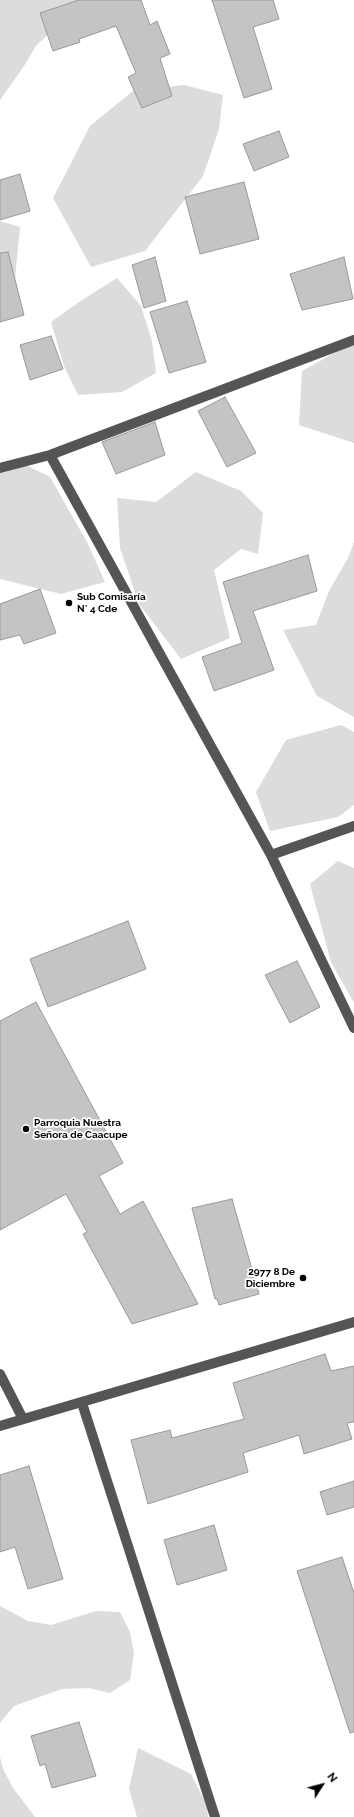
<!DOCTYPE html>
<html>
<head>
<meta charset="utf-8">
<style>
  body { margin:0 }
  #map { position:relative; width:354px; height:1817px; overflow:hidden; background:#fff; font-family:Raleway,sans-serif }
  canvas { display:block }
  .north { position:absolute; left:302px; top:1765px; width:40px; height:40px; -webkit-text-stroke:3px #fff; paint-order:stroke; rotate:54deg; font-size:11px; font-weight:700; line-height:16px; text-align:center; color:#000 }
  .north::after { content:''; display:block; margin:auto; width:14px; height:18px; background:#000; clip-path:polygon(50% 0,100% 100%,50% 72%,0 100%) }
</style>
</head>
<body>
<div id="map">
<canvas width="354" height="1817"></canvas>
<div class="north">N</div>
</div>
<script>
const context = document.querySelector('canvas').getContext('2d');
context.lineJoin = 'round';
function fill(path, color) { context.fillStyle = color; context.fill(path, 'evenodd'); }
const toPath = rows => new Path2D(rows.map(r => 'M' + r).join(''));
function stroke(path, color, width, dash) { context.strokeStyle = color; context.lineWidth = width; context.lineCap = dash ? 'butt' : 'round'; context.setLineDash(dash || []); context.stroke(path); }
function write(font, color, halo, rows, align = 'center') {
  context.font = font + ' Raleway,sans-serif'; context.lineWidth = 3.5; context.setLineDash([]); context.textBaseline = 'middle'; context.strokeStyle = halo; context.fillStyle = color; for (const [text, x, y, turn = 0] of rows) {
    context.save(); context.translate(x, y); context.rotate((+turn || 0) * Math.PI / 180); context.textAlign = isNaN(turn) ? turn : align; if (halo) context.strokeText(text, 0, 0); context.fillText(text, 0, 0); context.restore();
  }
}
const green = toPath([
  [0,0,84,0,36,46,24,66,0,100],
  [184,85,223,95,219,129,203,176,145,251,91,267,53,198,90,126,134,90],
  [0,221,20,227,15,279,0,298],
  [117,278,141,306,152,341,156,373,122,392,78,395,64,366,51,322,79,302],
  [354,342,354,443,299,425,302,371],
  [16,460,50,477,87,542,105,582,61,594,0,579,0,466],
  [196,472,241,491,263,513,258,554,241,549,214,570,230,638,181,659,139,604,120,548,117,498,156,502],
  [354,542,354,717,317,696,283,630,316,625,329,591,348,558],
  [341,725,354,732,354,805,338,817,270,831,256,792,286,740],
  [338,861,354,868,354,1003,331,962,310,884],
  [0,1606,28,1621,51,1625,96,1611,120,1612,130,1632,134,1653,130,1680,110,1693,89,1688,62,1689,14,1706,0,1723],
  [138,1748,191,1774,207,1806,208,1817,137,1817,129,1789],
  [0,1757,3,1769,13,1788,35,1817,0,1817]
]);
const building = toPath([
  [79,0,141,0,150,25,157,21,170,54,160,58,172,96,142,108,128,77,136,73,116,26,79,39,80,42,53,51,40,13,79,0],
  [212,0,273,0,279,19,253,27,272,89,244,98,212,0],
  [279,131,289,157,254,171,243,144,279,131],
  [20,174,30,211,0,220,0,180,20,174],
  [244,182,259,239,200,254,185,197,244,182],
  [8,252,24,315,0,322,0,253,8,252],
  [155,257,166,301,144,308,132,265,155,257],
  [344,257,353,299,302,310,290,274,344,257],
  [187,301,206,362,169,373,150,312,187,301],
  [51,336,63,369,30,380,20,345,51,336],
  [225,397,256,453,227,467,198,411,225,397],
  [155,422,165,455,116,474,102,442,155,422],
  [308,555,317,591,253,611,274,670,214,691,202,657,242,643,223,582,308,555],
  [40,589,56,633,24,644,20,635,0,640,0,604,40,589],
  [128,921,146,969,48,1007,30,959,128,921],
  [297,961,320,1007,290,1023,265,975,297,961],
  [36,1002,123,1163,99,1176,120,1214,143,1201,198,1304,132,1324,83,1234,87,1232,66,1194,0,1230,0,1021,36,1002],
  [232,1199,259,1294,219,1305,217,1299,215,1299,192,1208,232,1199],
  [325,1354,331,1371,354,1366,354,1422,347,1423,352,1439,304,1454,299,1435,243,1453,248,1472,148,1504,131,1440,170,1430,172,1438,244,1419,233,1383,325,1354],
  [29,1466,63,1579,28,1589,15,1547,0,1552,0,1475,29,1466],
  [354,1481,354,1507,327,1515,320,1492,354,1481],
  [214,1525,227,1570,177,1585,164,1540,214,1525],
  [342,1557,354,1593,354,1732,350,1733,297,1571,342,1557],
  [79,1722,96,1776,52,1788,45,1764,40,1766,31,1736,79,1722]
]);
const minor = toPath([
  [50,455,271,855,354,1028],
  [0,468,50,455,354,340],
  [271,855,354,826],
  [0,1374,23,1419],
  [82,1403,215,1817],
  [0,1426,354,1322]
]);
const markers = [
  [69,603,4,"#000"],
  [26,1129,4,"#000"],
  [303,1278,4,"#000"]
];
const poiNames = [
  ["Sub Comisaría",77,597],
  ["N° 4 Cde",77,609],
  ["Parroquia Nuestra",34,1123],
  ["Señora de Caacupe",34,1135],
  ["2977 8 De",295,1272,"right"],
  ["Diciembre",295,1284,"right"]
];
fill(green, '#dcdcdc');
fill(building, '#c4c4c4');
stroke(building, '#999', 1);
stroke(minor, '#555', 10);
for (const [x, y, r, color] of markers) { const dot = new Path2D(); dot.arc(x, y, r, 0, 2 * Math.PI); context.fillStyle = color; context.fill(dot); stroke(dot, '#fff', 1.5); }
write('bold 10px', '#000', '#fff', poiNames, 'left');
</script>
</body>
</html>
